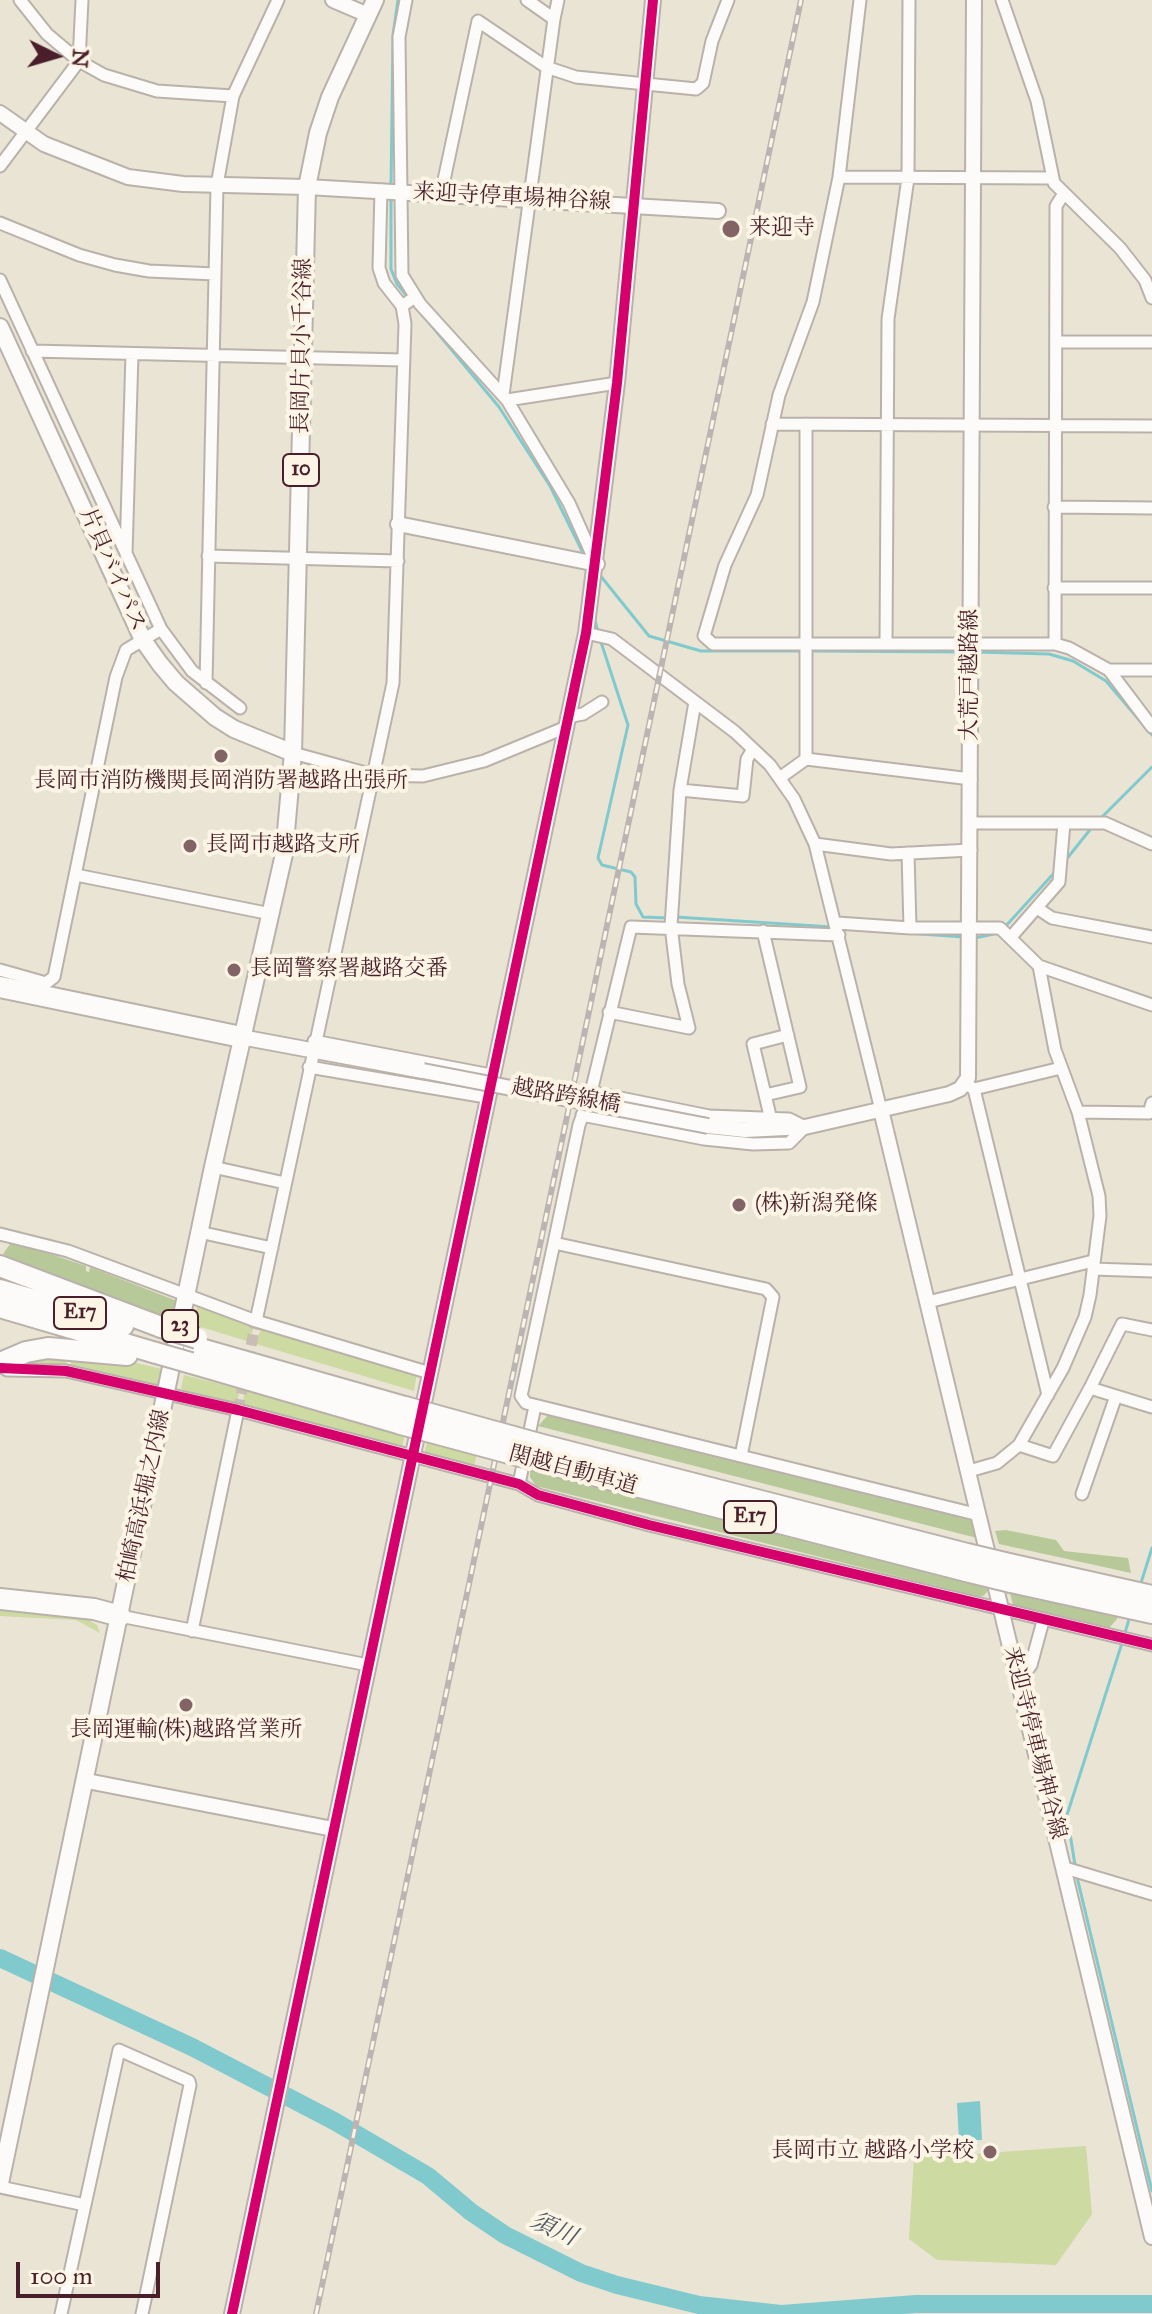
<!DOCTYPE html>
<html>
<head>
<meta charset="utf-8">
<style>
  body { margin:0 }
  #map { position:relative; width:1152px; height:2314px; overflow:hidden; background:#eae4d5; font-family:"IM FELL Great Primer",serif }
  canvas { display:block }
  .north { position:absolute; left:16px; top:16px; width:80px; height:80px; -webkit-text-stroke:6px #fcf5e5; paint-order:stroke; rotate:95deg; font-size:22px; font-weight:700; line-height:32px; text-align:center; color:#4a1f2b }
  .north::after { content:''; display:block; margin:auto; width:28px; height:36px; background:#4a1f2b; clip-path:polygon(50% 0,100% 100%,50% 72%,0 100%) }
  .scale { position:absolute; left:16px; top:2262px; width:144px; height:36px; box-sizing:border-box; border:4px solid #4a1f2b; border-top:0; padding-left:10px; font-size:24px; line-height:28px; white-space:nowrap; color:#4a1f2b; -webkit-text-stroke:6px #fcf5e5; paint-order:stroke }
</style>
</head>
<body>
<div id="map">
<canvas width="1152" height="2314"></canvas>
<div class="north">N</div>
<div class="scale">100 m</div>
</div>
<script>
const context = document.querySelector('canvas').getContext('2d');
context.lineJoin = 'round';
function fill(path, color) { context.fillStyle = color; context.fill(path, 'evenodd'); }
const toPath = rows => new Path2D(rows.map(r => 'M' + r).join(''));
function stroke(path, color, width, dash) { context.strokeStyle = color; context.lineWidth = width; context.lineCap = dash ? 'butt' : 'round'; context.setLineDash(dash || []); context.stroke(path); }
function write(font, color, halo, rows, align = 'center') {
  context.font = font + ' "IM FELL Great Primer","Noto Serif JP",serif'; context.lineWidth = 8; context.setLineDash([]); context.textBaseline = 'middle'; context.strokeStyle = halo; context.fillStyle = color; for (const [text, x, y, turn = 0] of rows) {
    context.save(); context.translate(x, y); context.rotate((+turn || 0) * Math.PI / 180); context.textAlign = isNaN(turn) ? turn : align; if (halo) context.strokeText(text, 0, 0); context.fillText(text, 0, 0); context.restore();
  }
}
const green = toPath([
  [201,1306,248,1320,253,1329,250,1342,194,1325,197,1307],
  [261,1328,417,1373,414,1391,256,1344],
  [111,1357,162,1369,159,1386,71,1367,71,1358,67,1358,66,1367,12,1364,22,1358],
  [184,1375,240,1389,237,1402,232,1406,188,1395,181,1388],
  [245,1390,406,1429,402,1447,242,1406],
  [429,1435,478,1448,474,1467,424,1454],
  [0,1610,82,1616,97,1625,100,1633,76,1620,0,1616],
  [1086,2146,1092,2214,1056,2265,937,2260,909,2239,914,2158]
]);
const forest = toPath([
  [12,1241,86,1266,86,1271,89,1272,90,1267,177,1301,173,1319,33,1269,3,1254],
  [549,1414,972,1518,977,1538,538,1426],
  [530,1468,925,1569,987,1586,988,1591,983,1596,976,1596,536,1486,530,1477],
  [1006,1530,1056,1540,1064,1551,1128,1558,1131,1573,999,1544,995,1531],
  [1008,1585,1119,1610,1117,1619,1110,1627,1105,1627,1013,1605]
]);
const water = toPath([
  [980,2101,982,2140,959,2141,957,2103]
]);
const stream = toPath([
  [391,188,393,35,398,0],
  [391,196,391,269,397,284,499,407,550,486,584,555],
  [599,574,649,636,701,651,804,651],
  [594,616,598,632],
  [600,639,628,725,598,858,602,865,631,872,635,877,636,904,643,917,669,918],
  [811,651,964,652],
  [975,652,1049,654,1073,661,1106,681,1152,735],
  [1098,821,1152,767],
  [1065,861,1093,826],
  [676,917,832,927],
  [1004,928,1055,872],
  [907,933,964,937],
  [975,938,998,933],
  [1140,1586,1152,1548],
  [1124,1636,1130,1616],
  [1075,1865,1067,1815,1122,1643],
  [1077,1877,1152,2191]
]);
const river = toPath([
  [0,1958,192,2047,334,2121,428,2176,471,2212,505,2235,581,2273,617,2285,699,2305,781,2314,916,2304,1152,2304]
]);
const minorTunnel = toPath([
  [238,1410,256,1321]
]);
const minor = toPath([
  [20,0,47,34,79,61,104,75,157,91,233,96],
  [406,0,399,37,402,275,420,304,507,400,569,503,595,561],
  [860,0,839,177,813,302,779,395,757,495,725,565,704,636,713,644,1055,644,1069,648,1109,670,1152,727],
  [1002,0,1037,101,1054,183,1120,248,1145,280,1152,298],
  [554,19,558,0],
  [0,166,79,61,82,0],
  [839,177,1051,178],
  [381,190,379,268,384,283,402,306],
  [441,194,478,21,546,67,576,77,696,89,703,83,712,41,728,0],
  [0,223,79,255,115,265,149,271,215,274],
  [0,280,161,629,192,671,240,708],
  [1056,342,1152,342],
  [32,351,402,360],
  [503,395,554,19,527,0],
  [507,400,617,383],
  [772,424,1152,426],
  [1054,507,1152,508],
  [126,554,132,354],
  [208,556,398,561],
  [1054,588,1152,588],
  [586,633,612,639,735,732,770,765,794,799,815,844,881,1110],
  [886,643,888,319,908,178,909,0],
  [1055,644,1056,206,1063,195],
  [1109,670,1152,670],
  [206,683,217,185,233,96,278,0],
  [567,717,583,714,602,702],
  [293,753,373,775,423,776,484,761,564,728],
  [806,759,806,424],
  [781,777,806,759,971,779],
  [680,790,743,796,747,759,753,749],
  [970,823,1105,823,1152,844],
  [815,844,891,854,971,850],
  [908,853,910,928],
  [76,875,271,914],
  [1037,908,1052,918,1152,937],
  [837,923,910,928,1000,928,1039,966,1152,1005],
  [763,931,800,1087,765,1095],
  [1011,937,1059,882,1064,823],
  [0,970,46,983,54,977,116,677,126,650,161,629],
  [609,1012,689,1028,678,984,671,926,680,790,695,702],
  [314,1041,491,1075],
  [309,1067,486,1097],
  [969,1086,974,1089,1061,1068],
  [974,1089,1048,1395],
  [1078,1112,1149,1113,1152,1103],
  [582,1115,704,1139,753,1144,789,1143,805,1127,789,1119,709,1116,591,1092],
  [771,1120,753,1044,788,1035],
  [213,1167,285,1183],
  [199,1232,272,1248],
  [0,1234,68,1251,256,1321,430,1373],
  [554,1243,521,1396,526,1403,979,1515],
  [1093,1269,1152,1271],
  [928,1302,1093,1261],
  [256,1321,393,683,405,324,402,306,415,297],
  [7,1370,66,1371,238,1410,519,1484,538,1495,649,1525,1152,1645],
  [1090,1388,1122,1324,1152,1330],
  [1019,1445,1053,1456,1090,1388,1152,1407],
  [741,1456,773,1297,766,1289,554,1243,579,1125,591,1092,631,927,839,935],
  [969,1471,997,1463,1019,1445,1063,1368,1085,1317,1090,1295,1100,1216,1099,1196,1078,1112,1055,1050,1039,966],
  [519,1484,535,1406],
  [1082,1494,1116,1396],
  [120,1616,368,1665],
  [192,1631,238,1410],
  [1020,1680,1031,1665,1043,1621],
  [1065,1868,1152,1894],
  [0,2187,85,2205],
  [61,2314,119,2050,189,2081,190,2085,142,2314]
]);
const tertiary = toPath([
  [333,0,368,15],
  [0,113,44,144,128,177,183,184,307,187],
  [398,524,597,564],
  [87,1781,333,1829],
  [232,2314,586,633,617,383,653,0]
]);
const secondary = toPath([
  [307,187,718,211],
  [241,1037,423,1071],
  [881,1110,1152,2237],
  [708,1126,745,1130,805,1127,949,1094,960,1089,968,1078,974,0]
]);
const primary = toPath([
  [0,327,143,640,160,664,176,683,215,717,234,729,293,753],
  [0,2183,213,1167,284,854,293,753,307,187,318,133,330,97,375,0]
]);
const motorway = toPath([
  [0,987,241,1037],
  [0,1266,161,1327],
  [0,1290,123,1326],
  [0,1307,156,1353],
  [194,1347,405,1407],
  [0,1363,26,1352,48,1348,127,1355],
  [191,1363,401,1424],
  [539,1444,967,1554],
  [535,1460,966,1571],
  [1009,1564,1152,1596],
  [1011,1582,1152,1613],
  [0,1599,94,1609,120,1616]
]);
const rail = toPath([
  [316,2314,801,0]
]);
const secondaryBridge = toPath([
  [423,1071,708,1126]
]);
const motorwayBridge = toPath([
  [161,1327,197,1338],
  [156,1353,191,1363],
  [405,1407,539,1444],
  [401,1424,535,1460],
  [967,1554,1009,1564],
  [966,1571,1011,1582]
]);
const cycleway = toPath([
  [0,1368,66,1371,238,1410,519,1484,538,1495,649,1525,1152,1645],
  [232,2314,586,633,617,383,653,0]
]);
const markers = [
  [731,229,10,"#826466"],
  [221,756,8,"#826466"],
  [190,846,8,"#826466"],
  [234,970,8,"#826466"],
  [739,1205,8,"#826466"],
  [186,1705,8,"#826466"],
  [990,2152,8,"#826466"]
];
const shields = [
  [301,470,36],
  [80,1313,52],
  [180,1326,36],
  [750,1517,52]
];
const shieldNames = [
  ["10",301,470],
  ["E17",80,1313],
  ["23",180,1326],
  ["E17",750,1517]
];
const streetNames = [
  ["来迎寺停車場神谷線",512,198,3],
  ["長岡片貝小千谷線",303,346,-89],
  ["片貝バイパス",112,570,66],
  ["大荒戸越路線",971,675,-90],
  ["越路跨線橋",566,1097,10],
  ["関越自動車道",573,1471,15],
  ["柏崎高浜堀之内線",145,1496,-78],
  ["来迎寺停車場神谷線",1034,1743,76]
];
const poiNames = [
  ["来迎寺",749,229],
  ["長岡市消防機関長岡消防署越路出張所",221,782,"center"],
  ["長岡市越路支所",206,846],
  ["長岡警察署越路交番",250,970],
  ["(株)新潟発條",755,1205],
  ["長岡運輸(株)越路営業所",186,1731,"center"],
  ["長岡市立 越路小学校",974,2152,"right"]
];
const waterNames = [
  ["須川",553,2230,24]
];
fill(green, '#cddaa2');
fill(forest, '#b8c999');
fill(water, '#80cace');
stroke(stream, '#80cace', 3);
stroke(river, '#80cace', 18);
stroke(minorTunnel, '#cabdb3', 11, [11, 5.5]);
stroke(minor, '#bab2aa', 15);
stroke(tertiary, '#bab2aa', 18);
stroke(secondary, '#bab2aa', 18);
stroke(primary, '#bab2aa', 20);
stroke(motorway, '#bab2aa', 24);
stroke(minor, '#fcfbf9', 11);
stroke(tertiary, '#fcfbf9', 14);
stroke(secondary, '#fcfbf9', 14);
stroke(primary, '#fcfbf9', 16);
stroke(motorway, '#fcfbf9', 20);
stroke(rail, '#bab4b3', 6);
stroke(rail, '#fcf5e5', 3, [9]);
stroke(secondaryBridge, '#bab2aa', 18, []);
stroke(motorwayBridge, '#bab2aa', 24, []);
stroke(secondaryBridge, '#fcfbf9', 14);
stroke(motorwayBridge, '#fcfbf9', 20);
stroke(cycleway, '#d6006c', 10);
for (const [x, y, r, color] of markers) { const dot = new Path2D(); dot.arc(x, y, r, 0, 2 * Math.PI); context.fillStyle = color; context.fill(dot); stroke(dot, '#fcf5e5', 3); }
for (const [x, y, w] of shields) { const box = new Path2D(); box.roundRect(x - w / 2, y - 16, w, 32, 6); context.fillStyle = '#fcf5e5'; context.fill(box); stroke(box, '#4a1f2b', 2); }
write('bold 20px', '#4a1f2b', null, shieldNames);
write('22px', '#4a1f2b', '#fcf5e5', streetNames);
write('22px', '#4a1f2b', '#fcf5e5', poiNames, 'left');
write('italic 24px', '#4d5763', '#fcf5e5', waterNames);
</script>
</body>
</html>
